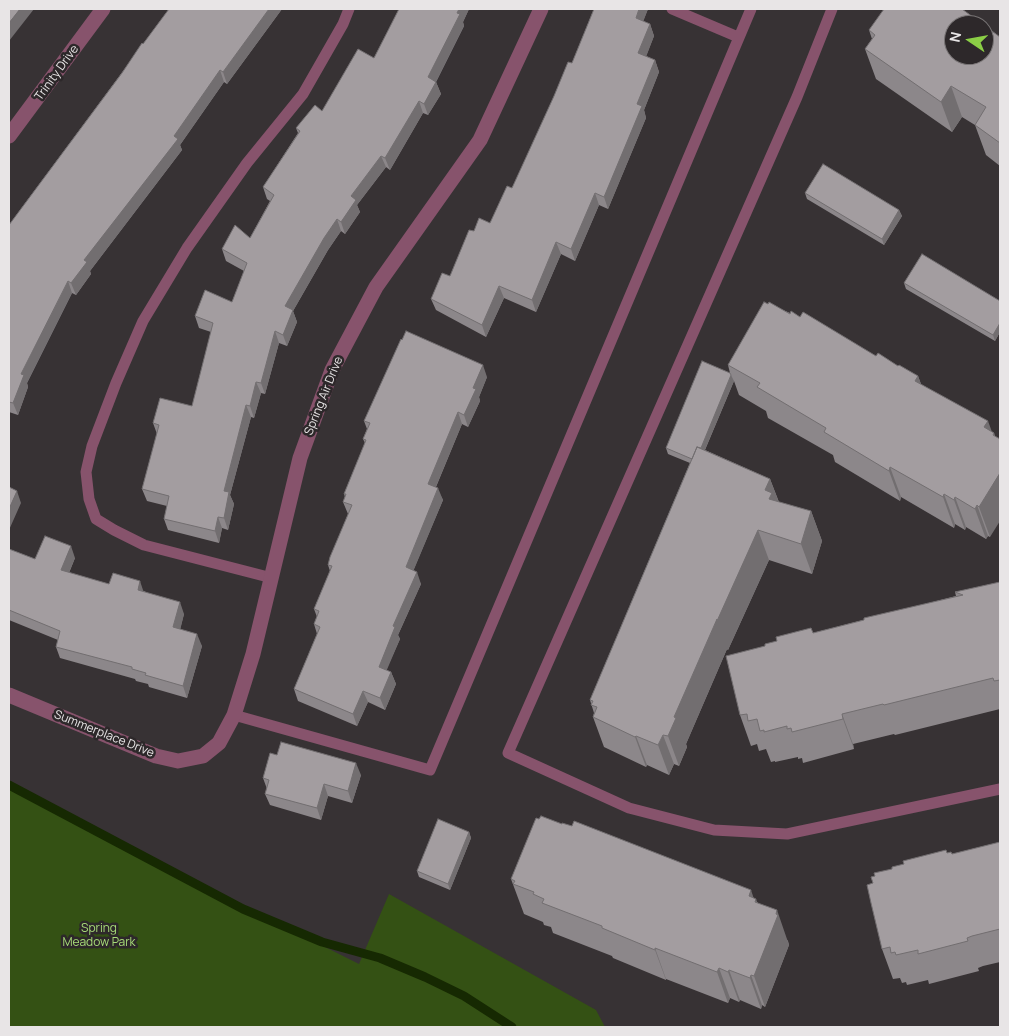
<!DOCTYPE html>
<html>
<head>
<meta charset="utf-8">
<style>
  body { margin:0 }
  #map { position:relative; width:1009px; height:1036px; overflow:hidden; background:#373234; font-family:Manrope,sans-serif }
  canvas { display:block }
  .frame { position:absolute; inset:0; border:10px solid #e8e5e6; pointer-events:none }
  .north { position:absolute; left:944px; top:15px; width:50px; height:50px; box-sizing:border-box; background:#2d282a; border:1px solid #787475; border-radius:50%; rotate:282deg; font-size:14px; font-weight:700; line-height:20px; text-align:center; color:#e8e5e6 }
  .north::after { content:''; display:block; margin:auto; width:18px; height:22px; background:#8bce46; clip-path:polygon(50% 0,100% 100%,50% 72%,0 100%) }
</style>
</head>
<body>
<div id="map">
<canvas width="1009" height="1036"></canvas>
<div class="frame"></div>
<div class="north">N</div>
</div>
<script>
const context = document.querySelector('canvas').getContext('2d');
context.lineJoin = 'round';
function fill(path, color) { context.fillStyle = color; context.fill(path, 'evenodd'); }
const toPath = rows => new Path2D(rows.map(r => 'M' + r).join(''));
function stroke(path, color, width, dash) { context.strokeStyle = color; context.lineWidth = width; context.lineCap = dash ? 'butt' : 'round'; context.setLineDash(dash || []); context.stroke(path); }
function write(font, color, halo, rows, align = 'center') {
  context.font = font + ' Manrope,sans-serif'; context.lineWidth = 5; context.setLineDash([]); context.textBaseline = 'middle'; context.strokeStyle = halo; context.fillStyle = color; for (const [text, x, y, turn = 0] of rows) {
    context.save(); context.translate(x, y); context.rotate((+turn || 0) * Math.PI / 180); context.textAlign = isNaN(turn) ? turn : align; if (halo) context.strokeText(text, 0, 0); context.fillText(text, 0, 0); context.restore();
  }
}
const green = toPath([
  [9,789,359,964,389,894,596,1010,605,1027,9,1027]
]);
const stream = toPath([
  [9,785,243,909,322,942,380,958,425,977,464,996,512,1027]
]);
const lane = toPath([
  [672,9,738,37],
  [832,9,797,97,508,753,629,808,714,830,787,834,1000,789],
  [272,578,144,545,114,530,96,519,89,499,86,472,92,446,116,383,143,321,187,248,247,163,303,94,343,24,349,9],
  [234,715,430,770,751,9]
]);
const street = toPath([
  [9,136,103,9],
  [9,695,156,756,178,761,203,756,219,743,234,715,253,654,300,458,332,370,376,287,480,140,541,9]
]);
const wall = toPath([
  [169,9,282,9,227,84,224,82,180,145,182,150,90,271,91,274,76,295,72,293,27,383,28,387,18,415,9,412,9,225],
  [399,9,469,9,463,22,464,26,436,82,441,94,428,115,423,113,390,170,386,167,357,205,360,212,345,234,341,231,328,250,293,311,297,322,287,346,279,343,265,394,261,393,254,418,251,417,230,495,234,504,228,530,222,528,219,543,168,530,164,519,167,506,147,501,142,489,157,434,153,423,192,406,211,332,199,328,195,316,232,302,244,271,226,261,222,249,250,238,270,201,267,199,263,187,298,133,296,128,322,111,374,58],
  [594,9,648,9,643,21,650,24,654,36,646,56,655,60,659,72,644,110,646,118,608,209,599,205,575,261,561,254,536,312,504,298,486,337,436,310,431,299,450,276,474,231,490,223,512,188,572,63],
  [869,30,1000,37,1000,166,986,155,975,125,962,117,952,132,876,79,865,49,872,39],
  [805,193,899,210,902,216,884,245,807,199],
  [904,283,1000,301,1000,332,995,341,906,289],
  [768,304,800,317,876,356,898,366,918,376,921,384,994,433,995,436,990,537,988,536,986,539,966,527,965,530,955,524,954,528,901,497,900,501,835,462,833,455,768,418,766,411,739,395,734,381,705,450,770,479,779,502,811,511,822,541,812,574,769,560,728,650,727,649,686,744,687,747,679,766,674,764,669,775,647,765,646,767,604,747,593,717,594,713,590,700,690,463,668,454,666,448,730,373,728,365],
  [487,377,479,397,480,401,468,427,462,424,436,487,443,500,413,571,421,584,398,635,400,639,386,670,391,672,396,684,385,710,368,702,357,726,298,701,294,689,317,634,314,624,317,617,314,609,330,571,328,565,348,514,343,502,345,497,344,494,365,443,363,439,367,429,364,421],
  [9,549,35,559,75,558,69,573,109,584,144,591,184,614,180,629,202,646,187,698,149,687,148,684,136,681,135,679,60,658,56,647,58,640,9,620],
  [1000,582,1000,709,895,735,894,734,853,744,854,749,803,763,802,758,798,759,798,757,775,762,775,761,771,762,766,749,759,751,757,744,751,746,740,715,765,646,811,628,813,633,956,596,955,592],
  [361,775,352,803,328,796,321,820,270,805,265,794,267,789,263,778],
  [469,832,471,838,450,890,419,877,417,871],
  [1000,842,1000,962,983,966,978,968,979,971,929,984,928,980,907,985,906,982,902,983,900,978,893,979,882,949,873,883,892,869,947,853,952,854],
  [511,879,754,898,788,941,789,945,765,1007,762,1005,761,1009,740,1000,739,1002,730,998,728,1003,666,979,666,980,613,958,612,956,553,933,551,927,544,925,543,922,524,914]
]);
const shadedWall = toPath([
  [20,9,34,9,9,41,9,23],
  [269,9,282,9,227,84,223,72],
  [459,9,469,9,463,22,464,26,433,88,436,82,441,94,428,115,424,104,428,77],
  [639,9,648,9,640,30,636,18],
  [650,24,654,36,643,65,638,53],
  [655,60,659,72,644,110,646,118,608,209,604,197,637,104],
  [220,70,224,82,180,145,182,150,90,271,91,274,76,295,71,283,84,260,174,136],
  [951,86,962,117,952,132,941,102],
  [419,101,423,113,390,170,385,158],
  [381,156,386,167,357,205,360,212,345,234,341,222,351,196],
  [595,193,599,205,575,261,571,249],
  [899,210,902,216,884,245,882,239],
  [337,219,341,231,328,250,293,311,297,322,287,346,283,335,285,306,324,238],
  [556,242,561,254,536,312,532,300],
  [68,281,72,293,27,383,28,387,18,415,13,403,21,374],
  [499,286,504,298,486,337,482,325],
  [1000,323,1000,332,995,341,993,335],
  [275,331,279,343,265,394,261,383],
  [483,365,487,377,479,397,480,401,468,427,464,415,473,388],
  [731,375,734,381,698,466,696,460],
  [918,376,929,406,915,381],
  [256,382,261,393,254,418,250,406],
  [246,405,251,417,230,495,234,504,228,530,224,518,224,491],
  [458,412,462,424,432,496,428,484],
  [988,421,999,451,984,427],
  [890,467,901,497,900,501,889,471],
  [1000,473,1000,521,990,537,979,507],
  [770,479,781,508,780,528,765,490],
  [438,488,443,500,410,579,406,567],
  [17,491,21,503,9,530,9,509],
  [944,494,955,524,954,528,943,497],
  [955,497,966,527,965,530,954,500],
  [977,505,988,536,986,539,975,509],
  [811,511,822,541,812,574,801,544],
  [218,517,222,528,219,543,215,531],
  [758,530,769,560,728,650,727,649,686,744,687,747,679,766,668,736,674,717,717,619],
  [71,546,75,558,65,582,61,570],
  [417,572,421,584,398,635,400,639,383,679,379,667,393,626],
  [140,581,144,593,138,590],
  [180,602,184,614,178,639,173,627],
  [197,634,202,646,187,698,183,686],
  [391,672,396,684,385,710,380,698],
  [363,691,368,702,357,726,353,714],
  [842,714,853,744,854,749,843,719],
  [663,735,674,764,669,775,658,745],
  [636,736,647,765,646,767,635,737],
  [356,763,361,775,352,803,348,791],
  [324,784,328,796,321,820,317,808],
  [469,832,471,838,450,890,448,884],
  [751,890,755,902,756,899,767,929,749,896],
  [777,910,789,945,765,1007,754,976],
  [655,948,666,979,666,980,655,950],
  [719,968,730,998,728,1003,717,972],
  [729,970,740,1000,739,1002,728,972],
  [751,975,762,1005,761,1009,750,978]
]);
const building = toPath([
  [9,9,20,9,9,23,9,9],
  [169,9,269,9,223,72,220,70,174,136,178,139,84,260,87,262,71,283,68,281,21,374,24,375,13,403,9,402,9,225,122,73,142,43,143,44,169,9],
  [399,9,459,9,457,13,460,14,428,77,436,82,424,104,419,101,385,158,381,156,351,196,356,200,341,222,337,219,324,238,285,306,293,310,283,335,275,331,261,383,256,382,250,406,246,405,224,491,229,492,224,518,218,517,215,531,164,519,169,496,142,489,159,425,153,423,160,398,192,406,213,323,195,316,205,290,232,302,247,263,222,249,235,225,250,238,274,195,263,187,300,131,296,128,315,105,322,111,358,49,374,58,399,9],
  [594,9,639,9,636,18,650,24,638,53,655,60,637,104,642,106,604,197,595,193,571,249,556,242,532,300,499,286,482,325,431,299,442,273,450,276,469,230,474,231,479,218,490,223,507,186,512,188,554,96,568,62,572,63,594,9],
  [884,9,962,9,1000,37,1000,143,975,125,986,107,951,86,941,102,865,49,875,35,869,30,884,9],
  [954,25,984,25,984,55,954,55,954,25],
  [823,164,899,210,882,239,805,193,823,164],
  [922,254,1000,301,1000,323,993,335,904,283,922,254],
  [764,302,768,304,769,302,790,314,791,311,800,317,803,312,876,356,878,353,898,366,899,365,918,376,915,381,988,421,984,427,994,433,993,435,1000,439,1000,473,979,507,977,505,975,509,955,497,954,500,944,494,943,497,890,467,889,471,824,432,826,428,757,387,760,383,728,365,764,302],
  [406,331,483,365,473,388,476,389,464,415,458,412,428,484,438,488,406,567,417,572,393,626,395,627,379,667,391,672,380,698,363,691,353,714,294,689,320,627,314,624,319,611,314,609,332,566,328,565,330,557,352,505,343,502,346,494,344,494,366,440,363,439,370,423,364,421,401,339,402,340,406,331],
  [702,361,730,373,731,375,701,448,697,447,692,459,666,448,702,361],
  [697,447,770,479,765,490,772,493,769,499,811,511,801,544,758,530,717,621,717,619,674,717,676,718,668,736,663,735,658,745,636,736,635,737,593,717,597,707,591,705,593,701,590,700,697,447],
  [9,487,17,491,9,509,9,487],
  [45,536,71,546,61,570,109,584,113,573,140,581,138,590,180,602,173,627,197,634,183,686,145,675,146,673,132,669,132,667,56,647,60,631,9,610,9,549,35,559,45,536],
  [1000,582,1000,680,994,681,993,678,884,705,883,704,842,714,843,719,792,732,791,728,787,729,787,726,764,732,764,730,760,731,757,719,748,721,747,714,740,715,726,656,765,646,765,644,777,641,776,637,811,628,813,633,864,620,864,618,963,595,955,592,1000,582],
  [281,742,356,763,348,791,324,784,317,808,265,794,269,780,263,778,270,753,277,755,281,742],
  [541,816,562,824,562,823,572,826,574,821,751,890,749,896,756,899,755,902,777,910,776,914,778,915,754,976,751,975,750,978,729,970,728,972,719,968,717,972,655,948,655,950,602,928,602,926,542,903,544,899,533,894,534,892,513,884,515,881,511,879,536,818,539,819,541,816],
  [438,819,469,832,448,884,417,871,438,819],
  [1000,842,1000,929,972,936,967,938,968,941,918,954,918,950,896,955,895,952,891,953,890,947,882,949,871,903,867,885,873,883,871,877,875,876,874,873,892,869,892,867,904,864,903,861,946,850,947,853,951,852,952,854,1000,842]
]);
const streetNames = [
  ["Trinity Drive",57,73,-54],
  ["Spring Air Drive",324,396,-68],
  ["Summerplace Drive",104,734,22]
];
const parkNames = [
  ["Spring",99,929],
  ["Meadow Park",99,943]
];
fill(green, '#345114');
stroke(stream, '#162902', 9);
stroke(lane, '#87536c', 11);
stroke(street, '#87536c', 15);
fill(wall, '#8c878a');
fill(shadedWall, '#726e70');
fill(building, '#a39da0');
stroke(building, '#726e70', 1);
write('12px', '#e8e5e6', '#2d282a', streetNames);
write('12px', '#a7dc78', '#2d282a', parkNames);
</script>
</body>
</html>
